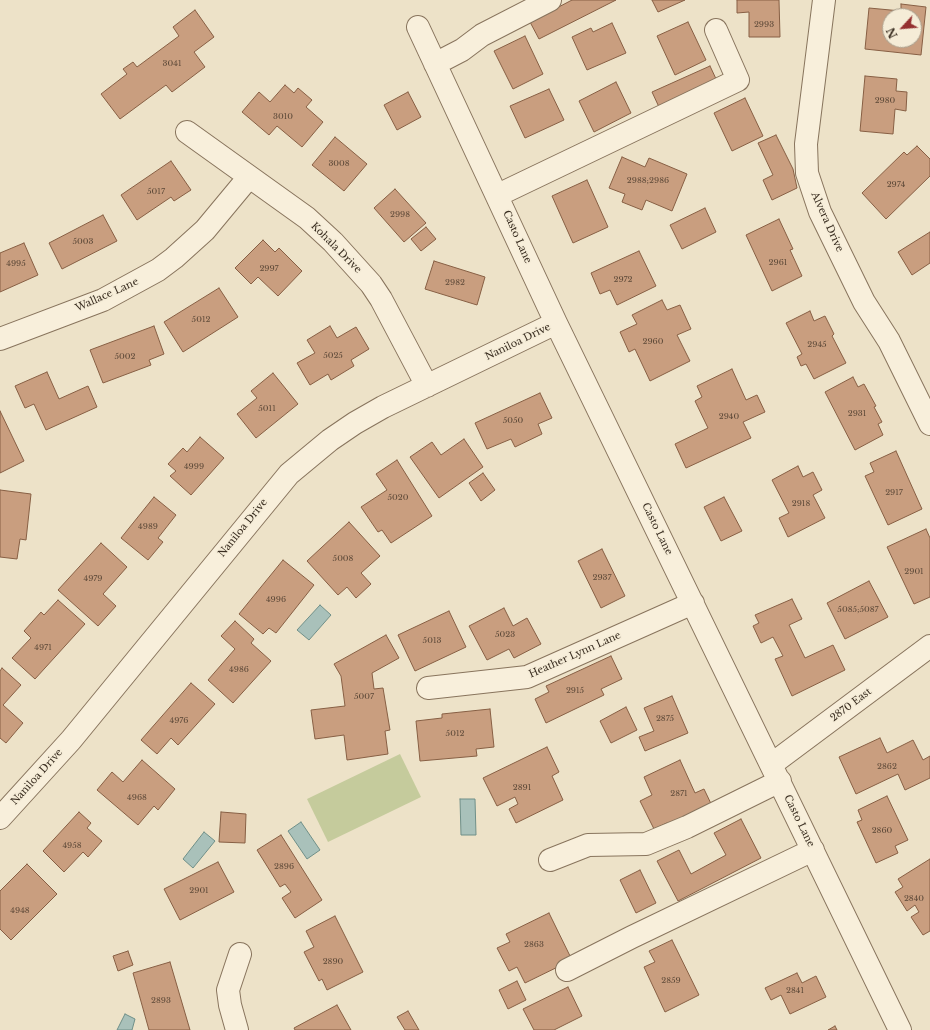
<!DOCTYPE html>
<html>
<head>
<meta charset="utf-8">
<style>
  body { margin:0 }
  #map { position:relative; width:930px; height:1030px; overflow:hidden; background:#ede2c8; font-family:"Libre Baskerville",serif }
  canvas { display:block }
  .north { position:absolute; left:882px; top:8px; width:40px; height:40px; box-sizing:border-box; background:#f5ecd7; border:1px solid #aaa08e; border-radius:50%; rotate:244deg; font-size:11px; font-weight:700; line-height:16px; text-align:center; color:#392d20 }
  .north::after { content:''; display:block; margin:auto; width:14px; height:18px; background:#953030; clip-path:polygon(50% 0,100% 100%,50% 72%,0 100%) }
</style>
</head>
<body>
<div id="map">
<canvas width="930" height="1030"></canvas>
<div class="north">N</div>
</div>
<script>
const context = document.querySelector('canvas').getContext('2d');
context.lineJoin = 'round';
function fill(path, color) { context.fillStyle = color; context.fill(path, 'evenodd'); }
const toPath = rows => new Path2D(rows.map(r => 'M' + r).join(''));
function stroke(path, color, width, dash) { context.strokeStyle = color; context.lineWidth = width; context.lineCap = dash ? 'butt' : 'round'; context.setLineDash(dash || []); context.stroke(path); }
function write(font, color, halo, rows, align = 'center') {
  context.font = font + ' "Libre Baskerville",serif'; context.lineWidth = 3; context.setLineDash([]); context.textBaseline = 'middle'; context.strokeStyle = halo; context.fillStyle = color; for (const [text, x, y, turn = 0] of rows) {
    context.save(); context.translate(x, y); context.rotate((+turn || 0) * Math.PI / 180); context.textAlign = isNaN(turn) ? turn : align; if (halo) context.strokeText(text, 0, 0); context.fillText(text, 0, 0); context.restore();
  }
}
const green = toPath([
  [400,754,421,797,328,842,307,799]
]);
const water = toPath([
  [320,605,331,615,309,640,297,630,320,605],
  [460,799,475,799,476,835,461,835,460,799],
  [301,822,320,850,307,859,288,831,301,822],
  [204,832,215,841,193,868,183,859,204,832],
  [125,1014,135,1019,132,1030,117,1030,125,1014]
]);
const building = toPath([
  [572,0,616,0,539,39,530,22,572,0],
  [652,0,685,0,658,12,652,0],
  [737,0,779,0,780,37,749,37,749,12,737,13,737,0],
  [901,4,926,7,921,55,865,49,869,8,901,11,901,4],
  [890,16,914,16,914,40,890,40,890,16],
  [195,10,214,37,194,52,205,67,172,92,166,85,120,119,101,94,127,74,123,69,133,62,137,67,179,36,173,27,195,10],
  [688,22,706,60,675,75,657,36,688,22],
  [612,23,626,53,587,70,572,37,591,28,593,32,612,23],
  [525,36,543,74,513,89,494,51,525,36],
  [710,66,717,81,659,107,652,92,710,66],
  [865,76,897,79,896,91,907,92,906,111,895,109,893,134,860,131,865,76],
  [616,82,631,113,594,132,579,101,616,82],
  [285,85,294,93,298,88,312,100,306,107,323,122,302,147,277,126,269,135,242,112,259,92,270,102,285,85],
  [549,89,564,120,525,138,510,106,549,89],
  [408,92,421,117,397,130,384,105,408,92],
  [745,98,763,136,732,151,714,113,745,98],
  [776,135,793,169,797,188,772,200,763,180,773,175,758,143,776,135],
  [335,137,367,164,344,191,312,165,335,137],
  [917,146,930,159,930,176,886,219,862,193,904,152,907,155,917,146],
  [622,157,645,167,649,158,687,174,672,211,646,200,642,210,622,202,625,194,609,188,622,157],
  [171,161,191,190,174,201,171,197,137,220,121,195,171,161],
  [587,180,608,227,573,243,552,196,587,180],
  [395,189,426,223,404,242,374,208,395,189],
  [705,208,716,232,682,249,670,225,705,208],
  [103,215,117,241,62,269,49,243,103,215],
  [779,219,793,249,790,250,802,276,772,291,746,235,779,219],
  [426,227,436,239,421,251,411,239,426,227],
  [930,232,930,263,912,275,898,252,930,232],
  [263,240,275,252,279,248,302,271,278,296,258,277,251,284,235,268,263,240],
  [24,243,38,275,0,292,0,253,24,243],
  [639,251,656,286,617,305,610,290,600,294,591,273,639,251],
  [434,261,485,277,477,305,425,289,434,261],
  [219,288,238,317,183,352,164,322,219,288],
  [662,300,667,310,680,305,691,329,677,335,690,361,650,381,635,349,629,352,620,332,637,324,632,315,662,300],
  [810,311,814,321,825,316,834,334,832,336,846,363,814,379,806,364,801,366,797,357,802,354,786,323,810,311],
  [154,326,164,354,149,360,151,365,103,383,90,350,154,326],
  [330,326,337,338,356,327,369,349,351,360,354,366,331,380,328,374,310,385,297,363,315,353,307,340,330,326],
  [732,369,746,400,757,395,765,412,743,422,751,438,686,468,675,444,708,428,695,401,702,397,697,386,732,369],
  [47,372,59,399,88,386,97,407,46,430,34,404,25,408,15,386,47,372],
  [273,373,298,404,256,438,237,414,257,398,251,391,273,373],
  [853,377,858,387,864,384,876,406,874,407,882,422,878,424,883,435,855,450,825,392,853,377],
  [540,393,552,418,538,424,542,434,515,447,511,439,487,449,475,423,540,393],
  [0,411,24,461,0,473,0,411],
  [200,437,224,458,191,495,170,476,176,471,168,464,183,448,187,452,200,437],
  [464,439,483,467,439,498,410,457,432,442,441,455,464,439],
  [896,451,922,509,888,525,865,476,874,472,870,463,896,451],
  [397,460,432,516,391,543,382,530,378,532,361,507,387,490,376,474,397,460],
  [798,466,803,477,813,472,822,490,813,495,825,518,788,537,779,518,789,513,772,480,798,466],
  [483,473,495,490,481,501,469,483,483,473],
  [0,490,31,494,26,540,20,539,17,559,0,557,0,490],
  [154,497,176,515,158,538,163,542,148,560,121,538,154,497],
  [724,497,742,531,721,541,704,507,724,497],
  [349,522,380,556,361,573,371,584,356,598,347,587,338,595,307,561,349,522],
  [926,529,930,538,930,597,914,604,887,547,926,529],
  [101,543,127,567,103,594,116,606,98,626,58,590,101,543],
  [602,549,625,596,601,608,578,561,602,549],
  [283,560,314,585,276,633,269,628,263,634,239,614,283,560],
  [869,581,888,617,845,639,827,603,869,581],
  [792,599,802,619,789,625,805,658,833,645,845,670,792,696,775,659,783,656,773,637,761,643,753,626,759,623,755,615,792,599],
  [58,600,85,624,35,679,12,658,31,638,24,631,41,612,44,615,58,600],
  [504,608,513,626,527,618,541,644,514,658,509,649,487,660,469,626,504,608],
  [449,611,466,647,415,671,398,635,449,611],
  [235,621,254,639,251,643,271,661,233,703,208,680,235,649,221,636,235,621],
  [386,635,399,658,372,673,374,689,383,688,390,730,385,731,388,754,347,760,344,735,315,739,311,710,345,706,341,676,334,664,386,635],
  [611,656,622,679,601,689,604,695,546,723,535,699,549,692,546,686,611,656],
  [2,668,21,685,3,705,23,723,6,743,0,738,0,671,2,668],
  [191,683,215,704,178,745,171,738,157,754,141,740,191,683],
  [672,696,688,733,645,751,639,737,654,731,644,708,672,696],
  [626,707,637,730,611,743,600,721,626,707],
  [490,709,494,747,476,749,477,756,420,761,416,721,442,718,442,714,490,709],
  [880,738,887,753,913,740,923,760,930,756,930,778,905,790,898,774,856,794,839,757,880,738],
  [547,747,559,772,552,776,563,800,516,823,509,809,518,804,515,797,497,806,483,778,547,747],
  [142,760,175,789,158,810,154,806,138,825,97,790,112,772,123,782,142,760],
  [680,760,695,793,704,789,714,810,670,830,667,823,654,829,640,801,652,795,644,777,680,760],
  [887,796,908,840,895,846,898,853,876,863,857,822,862,820,858,810,887,796],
  [79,812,91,823,87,828,102,841,88,857,83,852,64,872,43,851,79,812],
  [221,812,246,814,245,843,219,842,221,812],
  [741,819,761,858,678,901,657,861,679,850,691,874,726,855,714,833,741,819],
  [281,835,322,900,295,918,282,898,291,892,285,884,280,887,257,850,281,835],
  [930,859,930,931,923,935,911,917,919,912,915,905,907,911,895,892,903,887,898,879,930,859],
  [218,862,234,892,180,920,164,889,218,862],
  [27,864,57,894,11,940,0,929,0,891,27,864],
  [640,870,656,903,636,913,620,880,640,870],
  [549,913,572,960,525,983,517,967,509,971,497,948,510,942,506,934,549,913],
  [335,916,363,972,327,990,322,979,319,981,304,952,314,947,306,931,335,916],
  [672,940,699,995,665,1012,644,967,655,962,649,951,672,940],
  [128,951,133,965,118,971,113,956,128,951],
  [170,962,190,1030,149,1030,133,973,170,962],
  [797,973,802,983,816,976,826,997,790,1014,781,995,771,1000,765,988,797,973],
  [517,981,526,1000,508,1009,499,990,517,981],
  [568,987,582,1016,554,1030,534,1030,523,1009,568,987],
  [337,1005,351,1030,295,1030,294,1028,337,1005],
  [408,1011,419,1030,405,1030,397,1017,408,1011],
  [835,1026,837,1030,828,1030,835,1026]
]);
const minor = toPath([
  [824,0,806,144,807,173,820,212,864,302,889,341,930,424],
  [418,27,556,323,900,1030],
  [435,64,462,50,482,35,550,0],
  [187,132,307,218,333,242,371,284,381,299,427,386],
  [498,195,738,80,716,30],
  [0,339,103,300,158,270,174,258,205,230,249,177],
  [428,688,527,677,693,603],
  [772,764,930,646],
  [0,818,71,740,289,474,330,440,355,423,383,407,556,323],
  [550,860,588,845,646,844,687,827,780,781],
  [567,970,632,937,813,850],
  [237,1030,230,1005,228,990,240,954]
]);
const numberNames = [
  ["2993",764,25],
  ["3041",172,64],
  ["2980",885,101],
  ["3010",283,117],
  ["3008",339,164],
  ["2988;2986",648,181],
  ["2974",896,185],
  ["5017",156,192],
  ["2998",400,215],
  ["5003",83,242],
  ["2961",778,263],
  ["4995",16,264],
  ["2997",269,269],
  ["2972",623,280],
  ["2982",455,283],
  ["5012",201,320],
  ["2960",653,342],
  ["2945",817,345],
  ["5025",333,356],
  ["5002",125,357],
  ["5011",267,409],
  ["2931",857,414],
  ["2940",729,417],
  ["5050",513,421],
  ["4999",194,467],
  ["2917",894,493],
  ["5020",398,498],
  ["2918",801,504],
  ["4989",148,527],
  ["5008",343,559],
  ["2901",914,572],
  ["2937",602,578],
  ["4979",93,579],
  ["4996",276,600],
  ["5085;5087",858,610],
  ["5023",505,635],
  ["5013",432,641],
  ["4971",43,648],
  ["4986",239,670],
  ["2915",575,691],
  ["5007",364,697],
  ["2875",665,719],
  ["4976",179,721],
  ["5012",455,734],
  ["2862",887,767],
  ["2891",522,788],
  ["2871",679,794],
  ["4968",137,798],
  ["2860",882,831],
  ["4958",72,846],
  ["2896",284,867],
  ["2901",199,891],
  ["2840",914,899],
  ["4948",20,911],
  ["2863",534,945],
  ["2890",333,962],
  ["2859",671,981],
  ["2841",795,991],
  ["2893",161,1001]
];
const streetNames = [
  ["Alvera Drive",827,222,66],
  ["Casto Lane",517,237,66],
  ["Kohala Drive",336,248,45],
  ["Wallace Lane",107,295,-24],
  ["Naniloa Drive",518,342,-26],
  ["Naniloa Drive",243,528,-51],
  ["Casto Lane",657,529,64],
  ["Heather Lynn Lane",575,655,-24],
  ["2870 East",851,705,-37],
  ["Naniloa Drive",37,777,-48],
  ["Casto Lane",799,821,64]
];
fill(green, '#c5cb9c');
fill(water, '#a9c1ba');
stroke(water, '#6f8f88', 1);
fill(building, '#c99e7f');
stroke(building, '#875f44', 1);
stroke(minor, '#88745d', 24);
stroke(minor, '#f8efdb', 22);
write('8px', '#5d4938', null, numberNames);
write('10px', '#392d20', '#f5ecd7', streetNames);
</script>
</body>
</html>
